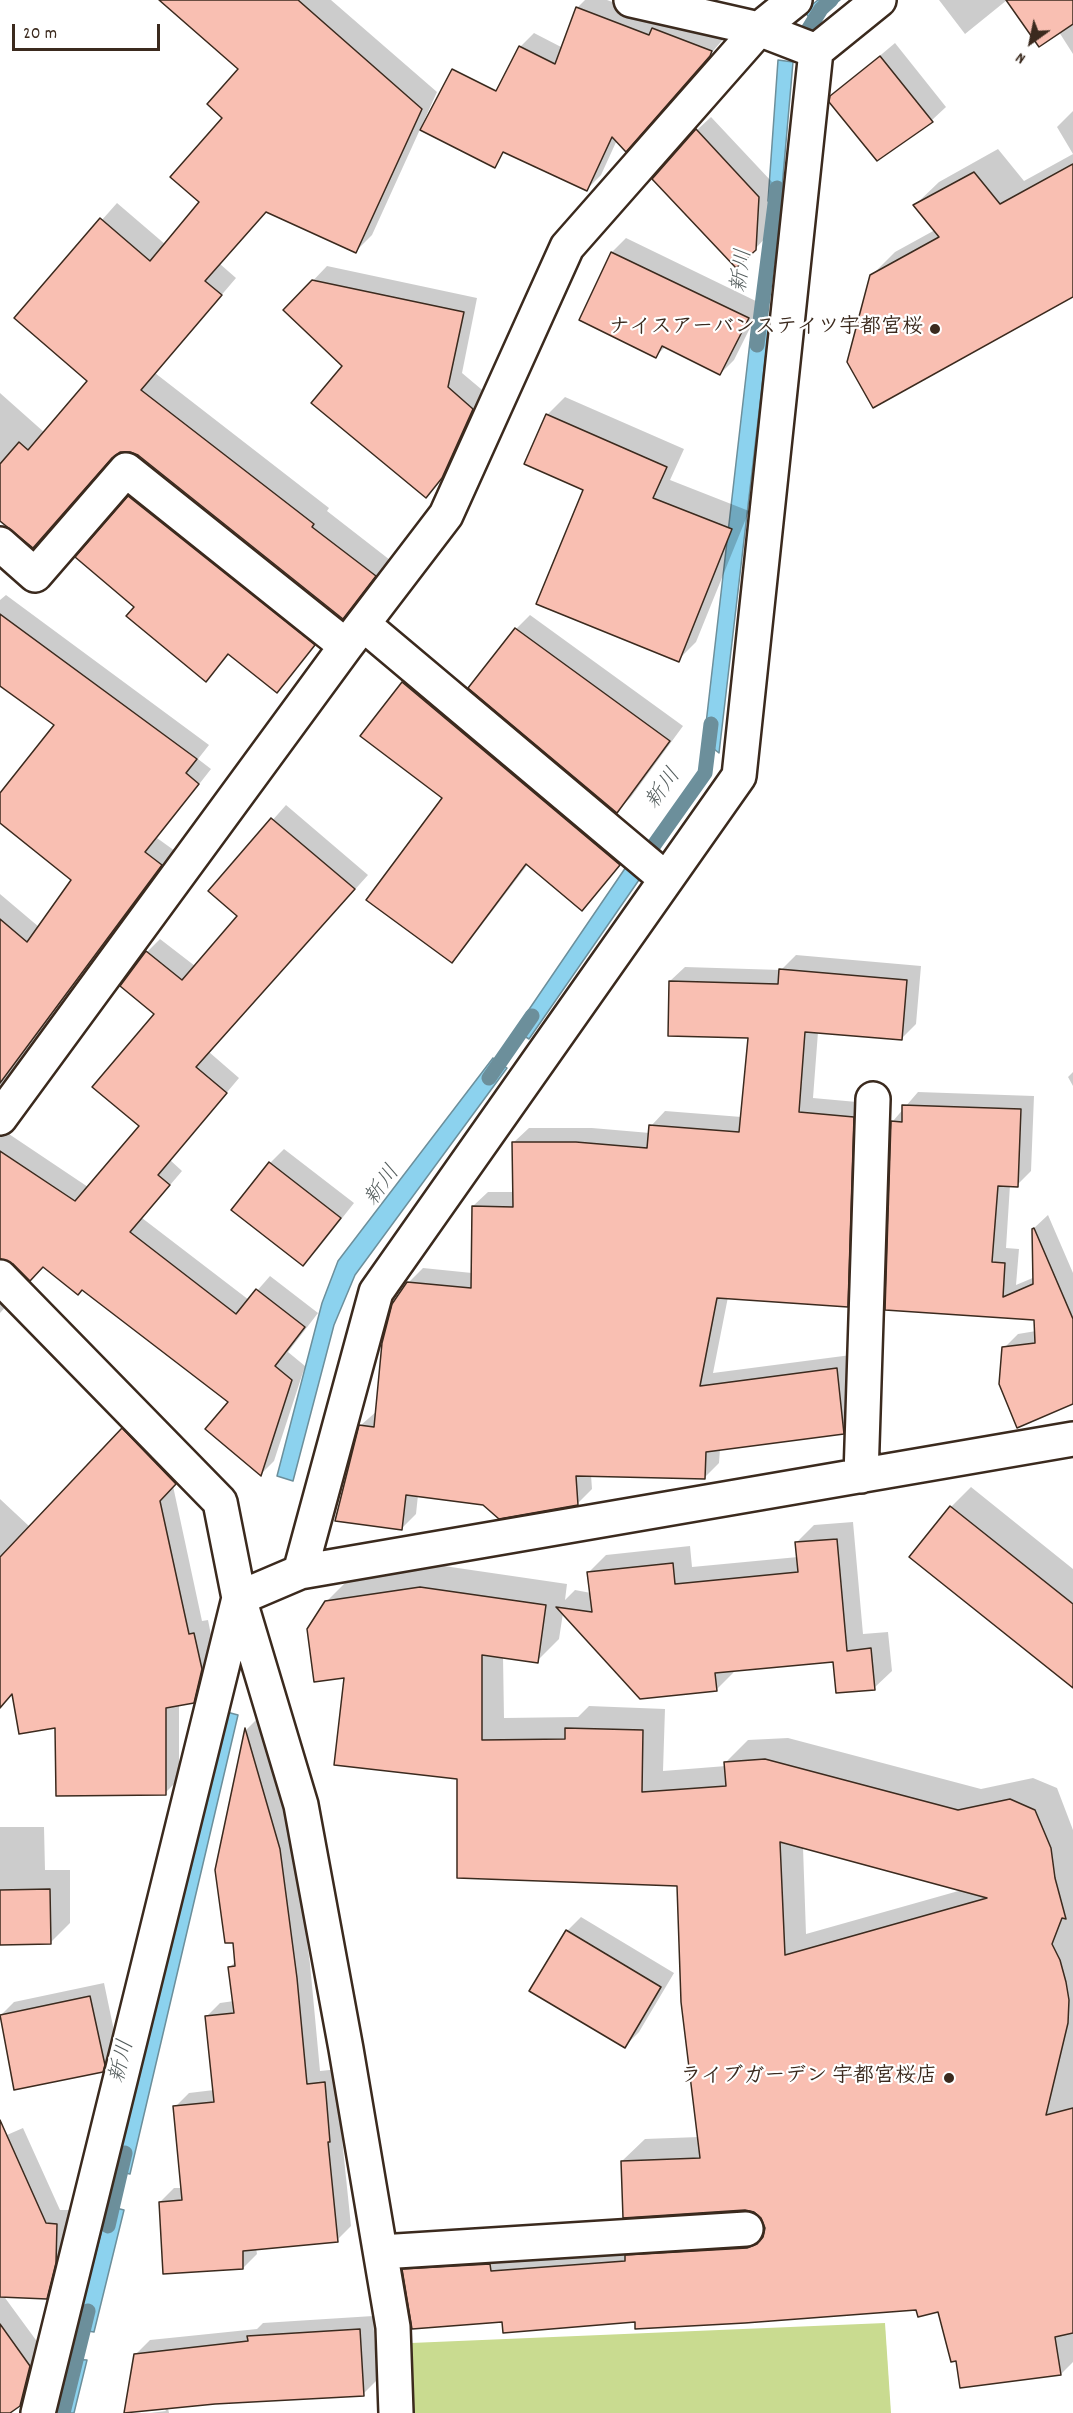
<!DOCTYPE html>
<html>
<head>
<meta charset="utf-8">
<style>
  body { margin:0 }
  #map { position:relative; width:1073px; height:2413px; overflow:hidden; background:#fff; font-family:Dekko,sans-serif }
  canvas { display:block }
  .north { position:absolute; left:1001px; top:12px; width:60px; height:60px; -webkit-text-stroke:4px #fff; paint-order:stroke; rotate:213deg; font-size:16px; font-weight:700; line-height:24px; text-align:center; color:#3b2a1e }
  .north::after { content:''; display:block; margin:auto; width:21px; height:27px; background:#3b2a1e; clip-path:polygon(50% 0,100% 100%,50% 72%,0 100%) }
  .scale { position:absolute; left:12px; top:24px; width:148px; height:27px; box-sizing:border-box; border:3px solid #3b2a1e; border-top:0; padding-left:8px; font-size:18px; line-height:21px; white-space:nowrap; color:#3b2a1e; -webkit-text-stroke:4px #fff; paint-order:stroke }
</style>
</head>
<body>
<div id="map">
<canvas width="1073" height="2413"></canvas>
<div class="north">N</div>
<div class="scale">20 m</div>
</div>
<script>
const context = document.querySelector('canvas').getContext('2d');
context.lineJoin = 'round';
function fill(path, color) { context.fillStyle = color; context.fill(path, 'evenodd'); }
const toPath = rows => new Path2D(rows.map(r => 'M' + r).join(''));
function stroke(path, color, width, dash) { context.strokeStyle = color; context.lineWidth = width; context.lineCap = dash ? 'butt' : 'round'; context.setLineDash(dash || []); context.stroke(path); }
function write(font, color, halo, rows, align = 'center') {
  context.font = font + ' Dekko,"Klee One",sans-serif'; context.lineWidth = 4.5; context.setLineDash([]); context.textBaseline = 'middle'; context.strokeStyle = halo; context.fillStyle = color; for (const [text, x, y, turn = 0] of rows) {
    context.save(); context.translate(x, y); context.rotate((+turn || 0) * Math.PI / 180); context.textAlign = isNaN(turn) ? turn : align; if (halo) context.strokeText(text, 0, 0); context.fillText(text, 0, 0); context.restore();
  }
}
const green = toPath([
  [885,2323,891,2413,414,2413,411,2343]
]);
const water = toPath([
  [818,0,840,0,813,22,804,11,818,0],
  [778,60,793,62,780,211,768,201,778,60],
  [752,324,769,327,719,753,704,741,752,324],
  [626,867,641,877,529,1039,515,1030,626,867],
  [493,1058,507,1068,355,1275,334,1325,293,1481,277,1476,322,1303,338,1261,493,1058],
  [223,1711,238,1715,130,2174,116,2171,223,1711],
  [108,2206,124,2210,94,2332,76,2329,108,2206],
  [70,2359,87,2360,74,2413,57,2413,70,2359]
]);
const shadow = toPath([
  [162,0,331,0,437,92,372,235,356,251,267,211,220,264,236,278,155,373,329,508,327,511,390,560,358,602,343,617,139,454,130,450,116,453,33,546,0,519,0,393,45,433,89,381,16,317,117,203,166,245,201,202,240,68],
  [585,0,607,0,662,20,725,37,640,136,617,140,601,175,587,189,520,47,534,33,563,48,577,8],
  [939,0,1007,0,965,34],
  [1008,0,1073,0,1073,54,1059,32],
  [895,43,946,107,932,120,878,159,831,97],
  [1073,111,1073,295,871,276,895,252,935,230,915,205,939,182,998,149,1024,181,1073,154,1057,127],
  [711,117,772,182,769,234,755,249,697,130],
  [626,238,762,304,734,360,720,374,665,347,656,356,581,319,612,252],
  [327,266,477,298,462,373,487,394,456,463,426,496,344,366,285,310],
  [565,397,684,449,670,480,749,511,696,642,678,660,547,415],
  [143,483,328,630,277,691,230,653,206,680,136,606,77,557],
  [6,595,209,745,198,759,211,769,157,838,175,851,0,1086,0,894,39,927,73,880,0,821,0,795,56,725,0,684,0,600],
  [530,615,683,726,631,797,617,811,470,688,516,629],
  [417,669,633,850,582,909,528,864,465,947,451,961,444,798,362,736,403,683],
  [286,805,368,875,209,1052,239,1078,170,1160,182,1171,142,1218,249,1300,270,1276,318,1313,288,1352,305,1366,274,1461,261,1474,230,1402,82,1289,44,1265,0,1258,0,1128,88,1187,141,1125,156,1013,147,952,160,939,195,966,240,916,210,891],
  [796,955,921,966,916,1024,901,1039,818,1032,813,1098,868,1103,862,1291,847,1306,728,1297,713,1373,851,1355,858,1418,843,1433,720,1449,719,1463,705,1477,591,1475,592,1489,577,1504,484,1503,418,1495,416,1514,402,1528,361,1425,377,1411,408,1283,423,1268,472,1273,473,1206,488,1192,514,1192,514,1142,529,1128,592,1128,650,1133,651,1126,665,1111,742,1117,749,1036,670,981,685,967,781,970],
  [1073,1072,1073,1086,1068,1077],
  [918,1092,1034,1096,1031,1171,1017,1185,1010,1185,1006,1248,1019,1249,1016,1285,1035,1277,1033,1229,1048,1215,1073,1273,1073,1403,1004,1348,1018,1334,1036,1331,1036,1319,887,1308,893,1121],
  [284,1149,354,1203,317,1250,303,1264,270,1163],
  [0,1277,17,1294,0,1313],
  [136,1416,189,1469,173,1486,202,1621,208,1620,215,1655,207,1687,193,1701,179,1704,179,1779,165,1793,57,1727,14,1692,0,1707,0,1499,30,1527],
  [971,1487,1073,1569,1073,1686,951,1507],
  [853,1522,863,1634,888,1632,892,1671,874,1688,835,1660,733,1669,734,1672,716,1690,563,1613,559,1639,537,1661,503,1656,504,1718,578,1717,589,1706,665,1709,663,1771,726,1766,725,1763,748,1740,788,1738,981,1789,1033,1778,1057,1788,1073,1830,1073,2362,1061,2374,958,2359,939,2310,917,2308,636,2321,503,2320,404,2270,426,2248,766,2226,763,2218,756,2211,622,2161,645,2139,699,2137,678,1885,458,1777,346,1676,326,1602,349,1579,444,1566,567,1584,565,1600,575,1590,591,1593,589,1572,606,1555,690,1546,692,1567,798,1557,797,1542,814,1525],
  [803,1847,962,1890,806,1934],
  [259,1717,293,1834,310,1964,320,2071,339,2069,343,2127,341,2129,351,2226,337,2240,256,2248,257,2254,243,2268,160,2202,174,2188,182,2188,175,2107,189,2093,214,2090,206,2017,220,2003,234,2001,229,1968,236,1961,234,1941,217,1870,247,1729],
  [0,1827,44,1827,45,1870,70,1870,70,1923,50,1943,0,1943],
  [581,1917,674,1973,639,2032,625,2046,567,1931],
  [104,1983,118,2050,116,2056,102,2070,15,2088,0,2016,14,2002],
  [23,2128,60,2210,71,2210,69,2248,60,2283,46,2297,0,2281,0,2138],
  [0,2291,44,2351,33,2394,20,2407,0,2385],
  [373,2316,377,2380,363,2394,215,2403,168,2408,169,2413,150,2413,166,2411,135,2355,150,2340,257,2329,263,2323]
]);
const stream = toPath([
  [798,46,821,9,831,0],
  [757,345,777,188],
  [642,862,705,773,711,724],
  [489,1078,532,1016],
  [108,2226,125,2153],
  [63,2413,88,2311]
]);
const building = toPath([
  [159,0,298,0,422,109,356,253,266,212,205,281,222,295,141,390,314,524,312,527,376,576,343,619,138,455,130,452,120,452,112,458,33,548,0,521,0,464,19,442,28,450,87,381,14,318,100,218,150,261,199,202,170,177,222,118,207,104,238,69,159,0],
  [1006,0,1073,0,1073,24,1039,47,1006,0],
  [576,7,649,35,652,28,712,51,710,56,626,152,612,137,587,191,503,152,495,168,420,130,452,69,496,91,519,46,555,64,576,7],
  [880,56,933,122,877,161,829,102,830,96,880,56],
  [696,129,759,197,756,250,736,268,652,179,696,129],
  [1073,164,1073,297,873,408,847,362,870,275,939,237,913,205,974,172,1000,204,1073,164],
  [611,252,749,318,720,375,662,346,656,358,579,320,611,252],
  [312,280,464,312,448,387,473,409,442,478,426,498,311,403,342,366,283,310,312,280],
  [546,414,667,467,653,498,732,529,679,662,536,604,583,490,524,464,546,414],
  [128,496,315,645,277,693,228,654,206,682,126,616,134,607,75,557,128,496],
  [0,614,197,759,186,773,199,784,145,852,162,865,0,1083,0,919,27,942,71,880,0,823,0,793,54,725,0,686,0,614],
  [515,628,670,741,617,813,468,688,515,628],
  [402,682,620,865,582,911,526,864,452,963,366,900,442,798,360,736,402,682],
  [271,818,355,889,196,1067,227,1093,158,1175,170,1185,130,1232,236,1314,256,1289,305,1327,275,1366,292,1380,261,1476,205,1429,228,1402,82,1290,78,1295,43,1267,30,1281,13,1264,0,1259,0,1151,75,1201,139,1126,92,1087,154,1014,120,986,146,951,182,980,237,916,208,891,271,818],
  [779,969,907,980,902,1040,805,1032,799,1112,854,1117,848,1307,717,1298,700,1386,837,1368,844,1434,706,1452,705,1479,576,1476,578,1505,499,1519,483,1505,406,1495,402,1530,335,1521,359,1425,374,1427,382,1343,392,1304,407,1282,471,1288,472,1206,513,1207,512,1142,576,1142,647,1148,649,1125,739,1132,748,1038,668,1036,669,981,778,984,779,969],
  [902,1105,1021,1109,1018,1187,998,1186,992,1262,1005,1263,1003,1297,1033,1284,1032,1229,1034,1228,1073,1319,1073,1404,1017,1428,999,1384,1002,1347,1035,1343,1034,1320,885,1310,891,1121,902,1122,902,1105],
  [269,1162,341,1218,303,1266,231,1210,269,1162],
  [122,1428,176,1484,160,1501,189,1634,194,1633,202,1669,194,1703,166,1708,166,1795,56,1796,55,1728,19,1734,12,1694,0,1708,0,1557,122,1428],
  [950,1506,1073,1604,1073,1688,909,1557,950,1506],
  [837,1539,847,1651,871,1648,875,1690,836,1693,833,1662,715,1673,717,1691,640,1699,556,1607,592,1612,587,1572,673,1563,675,1584,798,1572,795,1542,837,1539],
  [420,1587,546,1605,538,1663,482,1655,482,1740,565,1739,565,1728,643,1730,642,1792,726,1786,724,1762,765,1759,958,1810,1010,1799,1035,1810,1051,1848,1055,1878,1066,1919,1062,1918,1052,1944,1060,1960,1066,1982,1069,2000,1068,2023,1046,2115,1073,2108,1073,2333,1055,2337,1061,2375,960,2388,956,2361,951,2362,938,2312,918,2317,916,2310,745,2323,635,2329,635,2322,503,2333,502,2322,412,2329,402,2269,490,2264,491,2271,625,2261,625,2255,747,2248,757,2244,763,2237,765,2228,761,2218,754,2212,745,2210,623,2218,621,2161,700,2158,681,2002,677,1886,457,1878,457,1779,334,1765,344,1678,314,1682,307,1629,325,1601,420,1587],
  [780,1842,987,1898,785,1955,780,1842],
  [245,1728,280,1849,297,1978,307,2084,325,2082,330,2142,328,2142,338,2242,243,2251,243,2269,163,2274,159,2202,182,2200,173,2106,214,2102,205,2016,234,2013,228,1967,235,1966,233,1943,225,1943,215,1870,245,1728],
  [50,1889,51,1944,0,1945,0,1890,50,1889],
  [566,1930,661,1987,625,2048,529,1991,566,1930],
  [90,1996,105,2065,103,2072,14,2090,0,2015,90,1996],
  [0,2120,46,2223,57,2224,56,2263,47,2299,0,2297,0,2120],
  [0,2324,30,2366,20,2406,10,2413,0,2413,0,2324],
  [360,2329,364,2396,215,2404,124,2413,134,2354,248,2341,247,2336,360,2329]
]);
const street = toPath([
  [631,0,759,29,816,51],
  [0,544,35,575,126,470,346,646],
  [363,624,666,879],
  [0,1118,346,646,446,515,567,247,759,29,795,0],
  [0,1277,220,1502,239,1598,301,1805,346,2049,393,2327,396,2413],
  [861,1476,873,1099],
  [300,1572,376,1292,739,776,816,51,879,0],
  [381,2252,746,2229],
  [38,2413,239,1598,300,1572,1073,1439]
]);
const markers = [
  [935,329,6,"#3b2a1e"],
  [949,2078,6,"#3b2a1e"]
];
const poiNames = [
  ["ナイスアーバンステイツ宇都宮桜",923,329],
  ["ライブガーデン 宇都宮桜店",937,2078]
];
const waterNames = [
  ["新川",744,271,-83],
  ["新川",665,790,-55],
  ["新川",384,1187,-55],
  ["新川",124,2062,-77]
];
fill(green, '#c9db90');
fill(water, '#8cd2ee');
stroke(water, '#6c8f9b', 1.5);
fill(shadow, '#0003');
stroke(stream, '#6c8f9b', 15);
fill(building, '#f9bfb2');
stroke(building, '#3b2a1e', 1.5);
stroke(street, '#3b2a1e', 38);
stroke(street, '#fff', 33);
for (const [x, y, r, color] of markers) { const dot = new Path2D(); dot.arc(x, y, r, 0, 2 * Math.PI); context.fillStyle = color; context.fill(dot); stroke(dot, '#fff', 2); }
write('bold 21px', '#3b2a1e', '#fff', poiNames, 'right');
write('italic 22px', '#535c5c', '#fff', waterNames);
</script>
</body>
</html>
